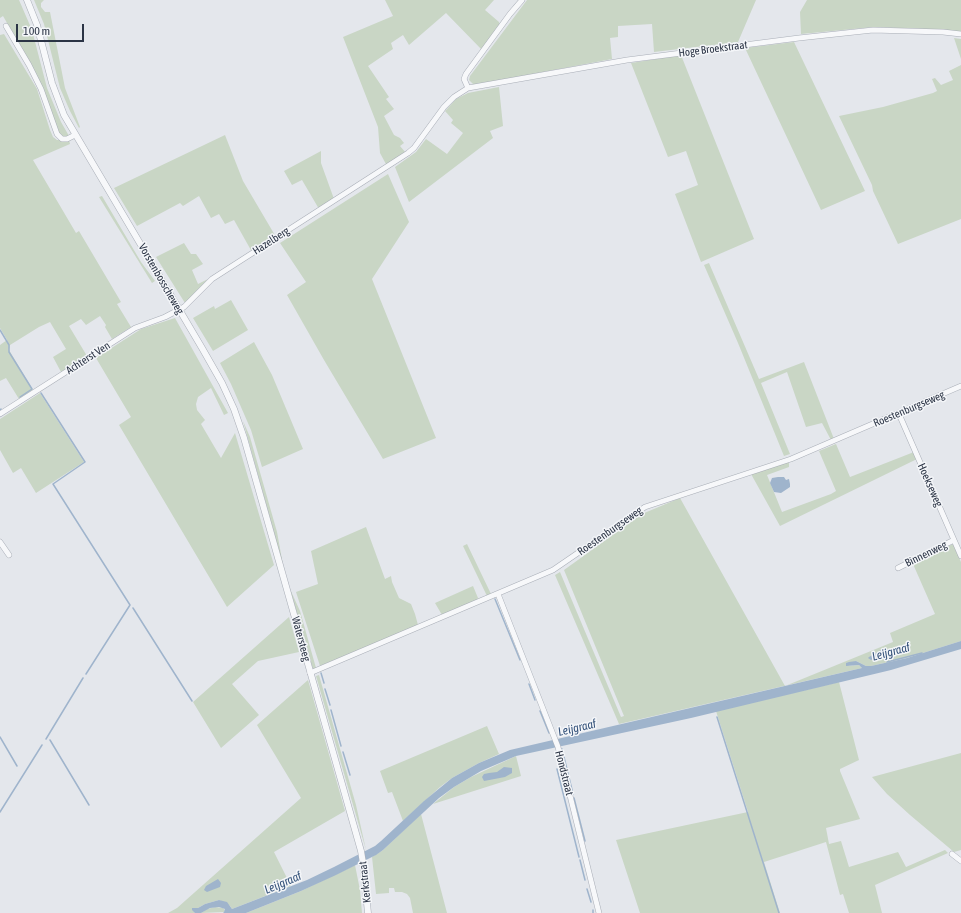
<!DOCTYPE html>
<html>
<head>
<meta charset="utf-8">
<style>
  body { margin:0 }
  #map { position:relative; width:961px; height:913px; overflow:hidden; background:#e4e7ec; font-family:"Asap Condensed",sans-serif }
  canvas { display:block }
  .scale { position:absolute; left:16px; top:24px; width:68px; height:18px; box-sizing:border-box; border:2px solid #2b3445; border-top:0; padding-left:5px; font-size:12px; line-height:14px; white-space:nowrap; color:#2b3445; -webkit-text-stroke:3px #f4f6f9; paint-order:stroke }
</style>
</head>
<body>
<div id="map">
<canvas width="961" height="913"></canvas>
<div class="scale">100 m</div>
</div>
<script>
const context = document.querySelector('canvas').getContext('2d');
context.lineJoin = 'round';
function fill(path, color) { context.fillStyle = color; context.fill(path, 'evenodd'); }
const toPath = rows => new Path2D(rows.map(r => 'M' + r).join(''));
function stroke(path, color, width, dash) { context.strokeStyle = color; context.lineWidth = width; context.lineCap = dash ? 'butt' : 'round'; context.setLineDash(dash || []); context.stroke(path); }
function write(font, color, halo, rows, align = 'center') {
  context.font = font + ' "Asap Condensed",sans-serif'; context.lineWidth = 3; context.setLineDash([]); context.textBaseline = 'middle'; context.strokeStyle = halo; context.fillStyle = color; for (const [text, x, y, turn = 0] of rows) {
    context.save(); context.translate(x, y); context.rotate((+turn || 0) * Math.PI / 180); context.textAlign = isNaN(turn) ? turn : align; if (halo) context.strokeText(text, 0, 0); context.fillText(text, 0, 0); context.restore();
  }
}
const green = toPath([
  [0,0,19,0,32,30,47,88,61,122,69,136,63,137,59,136,51,113,10,28,3,16,0,18,0,22],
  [34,0,44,0,41,3,41,7,45,12,50,12,65,88,80,127,79,128,70,111,60,88,44,24],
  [385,0,494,0,485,10,499,22,500,25,482,50,446,13,409,45,403,35,391,43,393,49,368,66,389,97,386,99,394,109,384,116,394,135,400,138,404,143,400,146,406,153,387,166,380,153,378,127,343,37,393,16],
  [527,0,756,0,738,42,654,52,652,24,618,26,618,37,610,38,612,59,475,85,473,84,469,80,470,76],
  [807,0,961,0,961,32,924,29,874,27,801,34,800,12],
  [4,34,37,89,50,130,53,137,57,140,69,140,70,144,33,160,76,233,79,231,121,302,117,304,131,327,112,339,105,327,106,325,100,316,86,325,81,319,69,326,87,356,61,372,53,357,66,349,50,322,39,327,10,345,9,350,33,390,19,399,6,378,0,381,0,345,7,340,0,328,0,35],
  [954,38,961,39,961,59],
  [794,42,865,191,821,210,745,48],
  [681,55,754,239,701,262,675,194,698,185,686,151,668,157,631,63],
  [961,65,961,219,898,244,873,191,872,185,839,116,883,107,933,93,937,91,932,79,935,78,941,85,953,80,949,71],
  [499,87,503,126,490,131,493,138,409,202,395,167,416,152,426,139,447,154,463,133,451,123,453,120,445,111,447,109,456,99,468,93],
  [225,135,243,181,276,237,252,252,234,220,225,224,219,214,211,218,199,196,183,206,180,203,137,226,114,188],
  [321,151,321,163,334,199,319,209,302,180,292,185,284,171],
  [388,174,409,222,372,279,436,438,383,459,324,360,287,295,306,282,280,243],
  [102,196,141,262,155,281,152,283,99,197],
  [184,243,191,254,196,254,203,264,192,270,198,284,208,279,185,303,156,257],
  [709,263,759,379,804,362,834,439,831,440,822,423,806,427,787,372,761,383,790,454,784,456,738,343,704,265],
  [231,300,248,330,213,351,193,318,214,306,215,309],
  [175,318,228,413,224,415,211,388,198,397,196,404,197,410,205,420,201,424,221,458,235,433,274,565,227,607,119,425,131,417,96,358,141,329],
  [254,342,272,375,303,449,262,467,251,430,231,384,220,363],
  [40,393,84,462,36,493,21,468,13,473,0,450,0,419],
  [243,421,250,437,277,532,283,565],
  [836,444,850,477,914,452,917,459,780,526,751,474,789,461,789,467,767,475,782,512,831,494,836,491,819,451],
  [680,498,785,686,893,642,890,633,935,614,913,564,953,544,961,562,961,641,907,658,871,666,866,666,856,661,848,666,859,665,862,668,619,724,555,575,560,572,621,717,624,716,564,570,642,514],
  [366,527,385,579,391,576,392,582,399,598,411,604,415,614,418,625,320,666,296,592,318,584,311,551],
  [467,544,491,594,487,596,463,546],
  [473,586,478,598,477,600,442,615,435,603],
  [290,589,300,611,316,668,313,669],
  [289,617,299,652,258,661,232,684,259,715,221,748,193,702],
  [319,675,356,805,366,850,316,676],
  [308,680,345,811,274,852,291,886,232,909,230,906,219,900,205,904,198,908,192,908,195,913,168,913,177,908,301,798,257,725],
  [839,682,859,760,840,769,840,771,860,819,826,828,829,844,841,841,849,867,898,852,906,867,945,850,948,853,875,885,882,913,849,913,843,894,840,895,826,842,764,862,780,913,640,913,616,840,748,812,716,711],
  [487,726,499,754,479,763,452,778,440,787,403,821,392,792,388,793,380,771],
  [961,753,961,850,954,852,910,815,887,794,872,777],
  [516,756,521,776,433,804,454,787,471,777],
  [421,814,447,913,413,913,410,898,407,894,402,892,395,892,394,888,389,888,389,893,376,894,372,857,383,850],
  [355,865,360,890,362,913,246,913,301,891],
  [215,907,223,908,225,910,224,912,201,913,207,909]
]);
const water = toPath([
  [778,477,784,477,786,480,789,479,790,484,790,487,781,493,774,492,770,483,772,478],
  [961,641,961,649,891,670,691,718,516,756,481,771,454,787,439,798,383,850,376,855,336,875,301,891,246,913,223,913,224,912,225,909,219,907,210,908,201,913,195,913,192,910,192,908,198,908,205,904,219,900,227,902,232,909,307,880,334,867,375,846,381,841,424,801,452,778,479,763,510,750,862,668,859,665,846,666,846,663,849,662,856,661,866,666,871,666,907,658],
  [883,649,890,649,892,652,871,660,868,658,869,657],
  [504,767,512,768,512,773,505,777,484,781,482,777,484,774,489,773,497,772],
  [218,879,221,883,220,887,207,892,204,890,206,886]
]);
const stream = toPath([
  [0,330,9,345,9,352,32,389,20,397],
  [41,393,85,462,53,484,130,605,86,674],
  [0,410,1,409],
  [495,599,520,660],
  [133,608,192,701],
  [887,662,922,653],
  [321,673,324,683],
  [529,684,535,700],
  [325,689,330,705],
  [331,710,341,746],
  [540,711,549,733],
  [717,717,779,913],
  [0,737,17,766],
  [46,739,83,678],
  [50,740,89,805],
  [562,749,573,794],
  [343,752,350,775],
  [557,769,579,857],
  [574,798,585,841],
  [0,812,42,745],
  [580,860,585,880],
  [587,889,591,902],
  [593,910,593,913]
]);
const minor = toPath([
  [6,26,29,65,41,89,57,134,62,139,67,139,75,135],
  [468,88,464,79,466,74,510,14,522,0],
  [0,414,135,328,165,317,184,307,212,279,408,153,414,148,444,107,454,97,468,88,627,60,799,38,873,30,943,32,961,34],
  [899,414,961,556],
  [0,542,9,555],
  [898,568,954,540],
  [498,594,558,747,599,913],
  [310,673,553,570,645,507,791,459,961,386],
  [952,854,961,861]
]);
const tertiary = toPath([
  [27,0,37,25,52,83,64,115,202,348,222,383,234,409,244,438,361,851,363,863,368,913]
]);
const streetNames = [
  ["Hoge Broekstraat",713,49,-7],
  ["Hazelberg",271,241,-33],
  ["Vorstenbosscheweg",161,279,60],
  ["Achterst Ven",88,358,-33],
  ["Roestenburgseweg",909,409,-23],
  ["Hoekseweg",930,485,66],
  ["Roestenburgseweg",610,531,-35],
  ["Binnenweg",926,554,-26],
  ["Watersteeg",301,639,75],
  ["Hondstraat",564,773,76],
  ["Kerkstraat",365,882,-96]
];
const waterNames = [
  ["Leijgraaf",891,652,-15],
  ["Leijgraaf",577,728,-13],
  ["Leijgraaf",283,883,-23]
];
fill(green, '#c9d6c5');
fill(water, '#9fb4cc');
stroke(stream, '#9fb4cc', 1.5);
stroke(minor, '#a9aeb7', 6);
stroke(tertiary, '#a9aeb7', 7);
stroke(minor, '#f7f8fa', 5);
stroke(tertiary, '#f7f8fa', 6);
write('11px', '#2b3445', '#f4f6f9', streetNames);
write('italic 12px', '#34527a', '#f4f6f9', waterNames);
</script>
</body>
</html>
